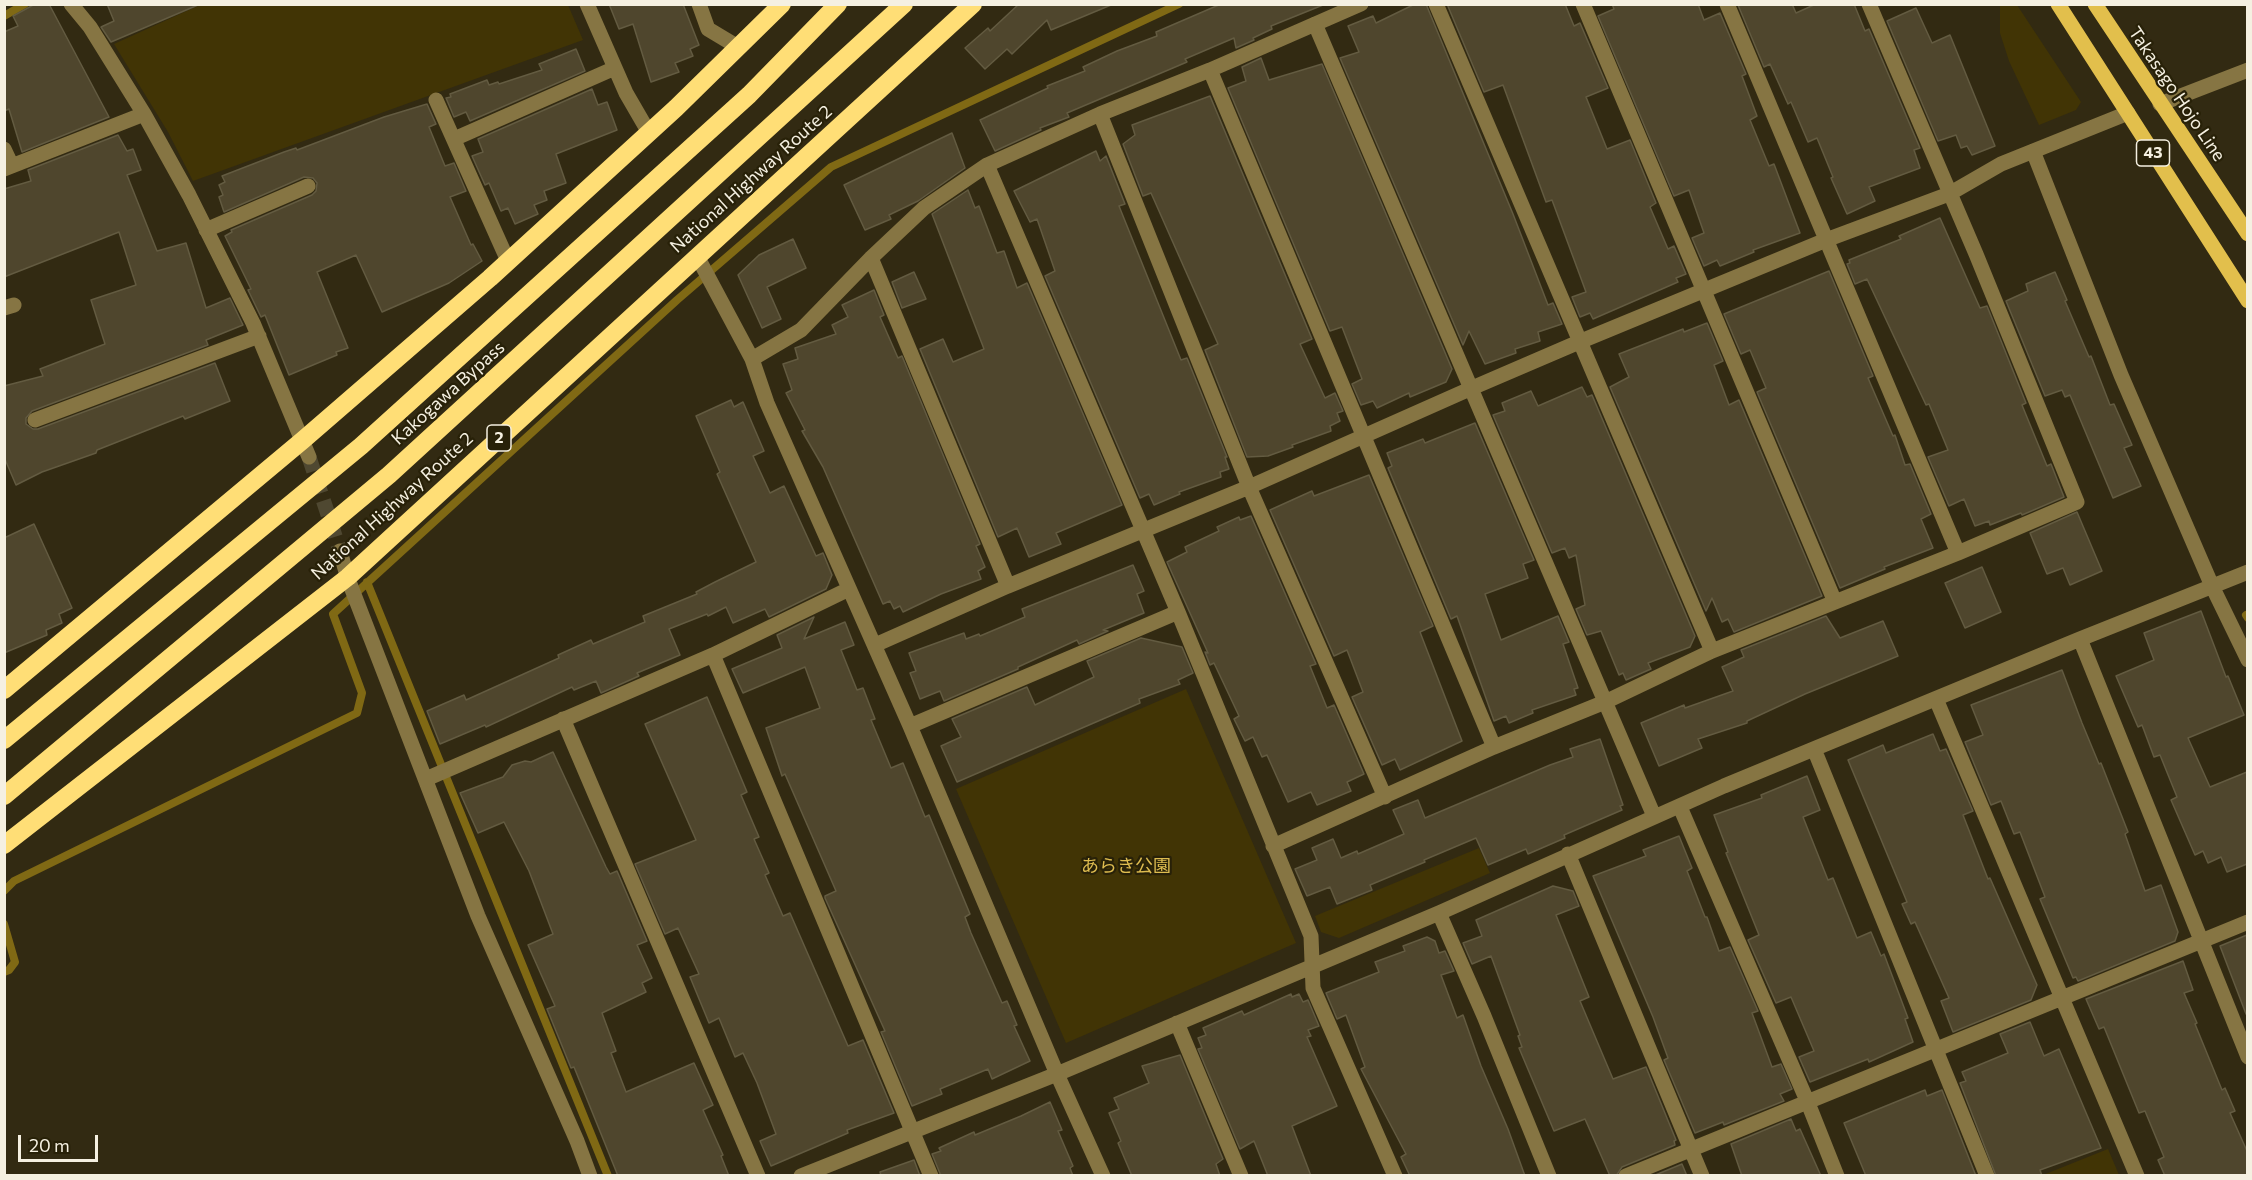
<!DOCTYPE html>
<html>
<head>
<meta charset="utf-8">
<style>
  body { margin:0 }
  #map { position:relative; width:2252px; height:1180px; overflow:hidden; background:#322a12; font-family:Commissioner,sans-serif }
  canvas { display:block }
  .frame { position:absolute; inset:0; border:6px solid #f5f0e1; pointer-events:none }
  .scale { position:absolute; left:18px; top:1135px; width:80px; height:27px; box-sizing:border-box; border:3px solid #f5f0e1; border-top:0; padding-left:8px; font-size:18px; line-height:21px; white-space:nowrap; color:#f5f0e1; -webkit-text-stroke:4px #282108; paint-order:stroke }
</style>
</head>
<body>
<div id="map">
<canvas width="2252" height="1180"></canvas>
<div class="frame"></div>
<div class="scale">20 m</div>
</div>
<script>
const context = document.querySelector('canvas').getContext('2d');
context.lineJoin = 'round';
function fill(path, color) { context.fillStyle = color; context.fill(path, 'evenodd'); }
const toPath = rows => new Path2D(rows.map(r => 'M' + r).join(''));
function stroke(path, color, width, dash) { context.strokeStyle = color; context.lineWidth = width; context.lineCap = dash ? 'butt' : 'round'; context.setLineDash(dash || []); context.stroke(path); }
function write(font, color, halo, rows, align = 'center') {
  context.font = font + ' Commissioner,"Noto Sans JP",sans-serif'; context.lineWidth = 4.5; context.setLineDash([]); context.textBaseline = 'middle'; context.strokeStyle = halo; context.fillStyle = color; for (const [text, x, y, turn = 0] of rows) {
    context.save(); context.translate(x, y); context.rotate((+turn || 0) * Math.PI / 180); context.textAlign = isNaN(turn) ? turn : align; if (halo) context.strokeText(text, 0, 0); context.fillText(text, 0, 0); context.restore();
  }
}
const green = toPath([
  [202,4,568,5,583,40,193,181,168,132,114,44],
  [2000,5,2017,5,2081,102,2076,110,2039,125,2009,61,2000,33],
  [1186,689,1296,943,1066,1043,956,789],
  [1479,848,1490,873,1339,938,1321,932,1315,916],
  [2108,1149,2119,1175,2043,1175]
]);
const stream = toPath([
  [4,16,25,4],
  [367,582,608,1176],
  [2246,615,2248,618],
  [4,891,14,881,357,713,362,693,333,614,677,300,831,167,1179,4],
  [4,924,15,962,9,970,4,972]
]);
const building = toPath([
  [35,4,49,4,109,117,22,152,9,109,4,111,4,32,18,26,13,16,35,4],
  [107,4,198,4,198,5,111,42,101,27,114,21,107,4],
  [609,4,683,4,699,45,690,49,693,56,675,63,679,72,651,82,633,24,619,29,609,4],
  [1019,4,1111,4,1111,5,1051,30,1047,20,1012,54,1007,49,985,69,965,48,988,28,990,31,1019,4],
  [1221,4,1323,5,1271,26,1272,29,1253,38,1254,40,1236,48,1234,38,1185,59,1187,62,1067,113,1069,117,1040,128,1041,130,995,151,980,120,1048,88,1047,86,1085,71,1083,67,1117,51,1157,36,1156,32,1221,4],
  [1415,4,1426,4,1513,214,1548,305,1553,303,1562,324,1538,332,1540,341,1515,349,1516,353,1485,364,1469,331,1463,345,1340,58,1359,52,1348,26,1373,16,1376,23,1415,4],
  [1447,4,1565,4,1574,26,1580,23,1608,88,1586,97,1607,149,1630,140,1656,203,1650,207,1668,249,1674,246,1686,274,1676,278,1678,282,1593,319,1590,313,1580,317,1572,297,1586,292,1552,200,1546,202,1503,85,1484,92,1447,4],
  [1612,4,1698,4,1704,20,1720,13,1746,74,1742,76,1757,116,1750,120,1769,166,1774,164,1800,233,1753,250,1754,252,1720,266,1717,260,1704,266,1692,238,1704,233,1689,190,1674,196,1598,16,1614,9,1612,4],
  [1792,4,1796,13,1816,4,1854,4,1865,31,1869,29,1920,148,1914,150,1920,168,1869,187,1875,201,1847,214,1831,178,1833,177,1817,138,1808,142,1791,102,1788,104,1770,64,1764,67,1738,5,1792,4],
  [1916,8,1932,43,1950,35,1995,146,1972,155,1967,146,1961,148,1956,135,1938,141,1887,21,1916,8],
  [576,49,585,71,470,121,466,112,454,117,446,98,451,97,450,94,487,80,489,85,498,82,499,84,542,70,539,64,576,49],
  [1261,58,1269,80,1322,64,1452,369,1446,382,1410,397,1409,393,1377,408,1373,401,1361,405,1352,384,1362,379,1342,327,1330,331,1228,88,1246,81,1242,67,1261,58],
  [592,89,598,105,607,102,617,130,556,154,566,183,544,191,547,200,534,205,538,214,515,224,508,208,501,211,489,183,485,185,472,156,483,152,478,139,592,89],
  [1210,96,1312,339,1300,344,1325,398,1335,393,1343,411,1337,413,1340,421,1330,426,1331,431,1292,445,1293,447,1268,456,1247,457,1205,350,1218,344,1151,193,1143,196,1123,144,1135,135,1132,125,1210,96],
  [427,104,436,124,429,127,445,166,454,163,466,191,450,197,471,245,473,244,482,261,449,283,382,312,356,255,317,272,348,348,336,352,337,355,289,375,265,315,261,317,248,290,251,289,225,236,232,232,231,230,312,195,316,191,317,183,313,178,304,177,224,212,219,197,223,195,219,185,225,182,222,176,284,152,296,148,297,150,384,117,427,104],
  [952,133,965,168,918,201,889,215,891,219,865,230,844,185,952,133],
  [118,135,127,151,133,149,141,170,127,175,157,251,186,243,206,308,230,298,243,325,206,340,208,345,32,411,26,418,26,424,33,429,38,429,215,363,230,401,185,419,183,416,97,450,96,453,42,472,16,485,4,457,4,386,43,376,40,369,105,344,91,300,136,285,119,232,4,277,4,189,31,181,28,170,118,135],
  [1096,151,1100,161,1106,156,1125,204,1119,206,1181,360,1187,358,1227,457,1225,457,1229,469,1220,472,1221,477,1179,492,1180,494,1154,505,1149,494,1140,498,1045,276,1055,271,1037,219,1030,222,1014,191,1096,151],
  [968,190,975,208,979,206,997,253,1004,251,1017,288,1027,283,1122,505,1056,533,1061,544,1029,557,1017,528,998,537,920,349,943,339,953,362,984,349,932,214,968,190],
  [1940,218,1980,308,1987,306,2026,403,2022,405,2047,466,2051,464,2064,497,2022,515,2021,513,1990,525,1989,521,1975,526,1964,499,1949,506,1928,457,1948,450,1929,404,1926,405,1867,279,1855,284,1847,264,1850,263,1849,260,1901,239,1899,236,1940,218],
  [793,239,806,268,767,287,781,319,762,328,738,275,759,255,793,239],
  [1829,271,1873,376,1868,378,1893,436,1895,435,1905,465,1910,464,1931,514,1921,519,1933,548,1884,567,1885,569,1840,588,1757,392,1766,388,1750,350,1741,354,1724,314,1829,271],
  [914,272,926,299,902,308,892,282,914,272],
  [2055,272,2067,300,2065,301,2089,357,2091,356,2110,405,2114,404,2132,445,2124,448,2141,486,2113,498,2070,395,2065,397,2062,390,2045,396,2006,301,2028,291,2026,284,2055,272],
  [874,290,884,315,880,317,898,358,902,356,980,544,976,546,985,567,978,571,981,579,941,594,903,612,900,606,894,609,890,601,883,604,823,467,802,431,805,430,786,393,792,390,783,364,798,359,795,348,836,334,832,325,848,317,842,305,874,290],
  [1707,323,1723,361,1714,365,1729,405,1739,400,1822,596,1734,632,1728,619,1722,622,1712,598,1706,611,1610,387,1629,377,1619,354,1683,329,1684,332,1707,323],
  [1582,387,1587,397,1592,395,1695,636,1690,647,1648,663,1651,669,1626,680,1623,673,1619,675,1601,631,1587,635,1576,609,1585,605,1576,555,1569,558,1565,548,1552,553,1493,415,1505,411,1502,403,1531,391,1538,406,1582,387],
  [731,400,734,407,743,402,764,451,753,456,770,493,784,486,816,556,823,553,832,575,826,589,769,617,765,609,733,623,726,607,708,616,707,614,669,629,680,655,637,673,639,676,601,693,596,681,574,690,572,687,486,727,485,725,440,744,427,711,464,695,466,700,559,658,558,655,591,640,593,644,645,622,643,616,697,594,696,592,715,582,756,562,717,474,720,472,696,416,731,400],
  [1475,423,1534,560,1523,564,1528,578,1485,594,1501,640,1558,616,1569,642,1563,644,1578,688,1574,689,1576,695,1532,710,1533,713,1509,723,1506,716,1494,721,1457,616,1451,619,1388,468,1392,466,1387,453,1423,439,1425,443,1475,423],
  [1369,475,1433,626,1420,632,1462,741,1400,770,1395,759,1382,765,1352,697,1363,692,1347,650,1334,656,1270,510,1312,491,1314,496,1369,475],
  [2077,512,2102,571,2070,585,2063,568,2047,574,2030,533,2077,512],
  [1251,516,1316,664,1310,666,1327,708,1334,705,1364,774,1347,782,1351,791,1317,805,1311,792,1288,802,1267,755,1262,757,1253,737,1245,741,1234,719,1239,716,1214,663,1210,665,1205,652,1208,653,1167,562,1187,552,1185,547,1219,531,1217,527,1239,517,1240,520,1251,516],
  [34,524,72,608,59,614,62,623,46,630,47,635,4,653,4,538,34,524],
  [1133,565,1144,591,1137,594,1144,613,1103,630,1108,631,1079,644,1077,640,1018,667,1018,669,944,701,940,691,920,699,910,673,916,671,909,653,964,633,966,639,979,634,980,636,1025,617,1022,609,1133,565],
  [1982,567,2001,612,1965,628,1945,583,1982,567],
  [2201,611,2226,677,2228,676,2244,715,2188,738,2210,787,2247,772,2247,864,2227,872,2221,857,2208,863,2203,851,2195,855,2171,800,2177,797,2160,755,2154,757,2142,725,2138,727,2116,676,2154,660,2144,633,2201,611],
  [1826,616,1840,638,1883,621,1898,656,1805,694,1747,721,1747,723,1698,739,1702,748,1659,766,1641,723,1684,705,1685,708,1733,691,1722,667,1744,657,1741,650,1826,616],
  [814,617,804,639,845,622,854,645,841,650,857,690,863,688,875,719,871,720,891,768,903,763,925,817,929,815,970,914,965,917,971,933,1002,1003,1007,1001,1017,1025,1014,1026,1030,1061,992,1079,988,1069,940,1089,942,1094,912,1106,881,1032,885,1031,825,898,825,896,836,891,785,774,782,776,766,728,820,708,805,667,743,693,732,669,782,648,777,635,814,617],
  [1141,638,1182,647,1193,673,1178,680,1180,684,1139,699,1140,703,957,782,941,746,961,737,952,719,1027,687,1035,705,1094,677,1087,661,1141,638],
  [2062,670,2082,723,2099,764,2101,763,2128,832,2125,834,2145,891,2161,885,2178,932,2175,941,2078,981,2076,977,2073,978,2040,899,2045,897,2020,832,2014,834,2001,801,1991,805,1965,742,1983,735,1971,705,2062,670],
  [707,697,747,792,741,795,759,837,754,839,769,873,765,875,783,916,790,913,848,1046,863,1040,894,1113,847,1130,848,1133,771,1166,760,1141,776,1134,757,1083,743,1053,735,1057,719,1018,709,1023,690,977,699,974,678,928,665,934,635,864,696,840,645,724,707,697],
  [1933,734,1940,751,1946,749,1973,811,1963,815,1988,879,1990,878,2037,985,2031,1000,1953,1032,1941,1001,1949,998,1915,922,1911,924,1902,904,1907,902,1848,760,1883,745,1886,753,1933,734],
  [1600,739,1623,805,1620,806,1622,810,1564,835,1565,838,1528,854,1526,849,1488,865,1476,838,1424,860,1425,862,1370,885,1372,890,1337,904,1330,887,1307,896,1295,869,1317,860,1312,848,1333,839,1341,858,1357,851,1358,854,1404,834,1393,810,1418,800,1425,818,1550,765,1573,757,1570,749,1600,739],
  [553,752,606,867,610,874,617,871,647,941,637,945,652,978,642,983,646,992,602,1013,616,1051,611,1053,626,1092,694,1063,713,1105,703,1110,723,1155,721,1156,729,1176,618,1176,574,1067,571,1068,547,1009,555,1006,528,945,553,934,529,871,504,822,478,833,460,793,503,777,512,765,525,761,531,762,553,752],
  [1807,776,1820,810,1803,817,1828,880,1833,878,1857,938,1871,932,1881,956,1884,954,1908,1018,1905,1019,1913,1042,1869,1062,1868,1059,1810,1082,1799,1057,1814,1051,1791,997,1776,1003,1748,940,1759,935,1726,853,1728,852,1714,815,1762,798,1761,795,1807,776],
  [1679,836,1692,868,1687,871,1705,917,1707,917,1719,951,1730,947,1758,1011,1752,1013,1772,1067,1781,1064,1792,1089,1780,1094,1784,1101,1724,1125,1723,1122,1695,1133,1664,1060,1668,1058,1653,1017,1593,876,1646,856,1643,850,1679,836],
  [1553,886,1573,891,1579,906,1556,915,1589,997,1580,1001,1613,1079,1646,1067,1676,1140,1674,1141,1675,1145,1622,1167,1616,1176,1610,1176,1585,1119,1554,1131,1519,1048,1522,1047,1518,1036,1520,1035,1491,956,1472,964,1463,943,1482,936,1476,920,1553,886],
  [2247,935,2247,1013,2246,1014,2220,946,2247,935],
  [1427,937,1435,941,1439,953,1445,951,1454,971,1441,975,1457,1018,1463,1015,1481,1066,1508,1129,1525,1176,1410,1176,1401,1157,1406,1154,1361,1069,1365,1067,1346,1015,1337,1019,1326,993,1379,972,1375,962,1405,951,1403,946,1427,937],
  [2183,961,2193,990,2184,993,2197,1023,2195,1024,2222,1090,2225,1088,2235,1111,2230,1113,2247,1151,2247,1176,2165,1176,2158,1160,2164,1157,2145,1111,2139,1113,2104,1027,2099,1029,2086,999,2183,961],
  [1291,994,1292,997,1299,994,1303,1002,1308,1000,1319,1026,1308,1030,1311,1036,1307,1037,1337,1106,1292,1126,1311,1176,1268,1176,1254,1141,1240,1149,1198,1049,1202,1048,1198,1038,1206,1035,1203,1028,1242,1011,1244,1015,1291,994],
  [2030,1022,2044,1056,2059,1049,2101,1148,2040,1170,2042,1176,1996,1176,1960,1083,1966,1081,1962,1072,2008,1053,2000,1034,2030,1022],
  [1180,1055,1223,1159,1216,1164,1220,1176,1132,1176,1118,1143,1121,1141,1109,1113,1119,1109,1114,1098,1149,1083,1142,1066,1180,1055],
  [1925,1090,1927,1096,1942,1090,1976,1176,1866,1176,1844,1123,1925,1090],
  [1050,1102,1062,1130,1058,1131,1073,1166,1070,1168,1073,1176,941,1176,932,1154,941,1151,939,1148,974,1132,975,1135,1021,1116,1050,1102],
  [1791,1119,1796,1131,1800,1129,1821,1176,1742,1176,1731,1144,1791,1119],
  [914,1160,920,1176,881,1176,880,1172,914,1160],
  [1682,1164,1687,1176,1653,1176,1682,1164]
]);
const minorTunnel = toPath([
  [309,457,340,551]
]);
const minor = toPath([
  [71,4,90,27,144,114,189,195,253,323,309,457],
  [587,4,626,93,648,131],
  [699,4,708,29,738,47],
  [1436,4,1712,651],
  [1583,4,1835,602],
  [1727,4,1958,553],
  [1315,24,1654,816],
  [1210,70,1494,747],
  [436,100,508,261],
  [2160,104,2248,70],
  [1100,114,1249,487,1385,797],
  [454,139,615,68],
  [4,149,12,166],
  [2033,151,2121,375,2212,586,2248,660],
  [987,165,1178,612,1311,936,1313,988,1395,1176],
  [4,169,144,114],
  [206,230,308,186],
  [697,256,752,359,767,403,910,726,1057,1074,1103,1176],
  [871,258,1008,586],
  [4,308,14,305],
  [752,359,801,330,871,258,924,208,987,165,1100,114,1210,70,1361,4],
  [35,420,259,336],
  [340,551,348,579,478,916,577,1141,590,1176],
  [2080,639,2248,1057],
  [875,645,1008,586,1249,487,1472,388,1579,342,1826,240,1949,194,2001,164,2128,113],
  [713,655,931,1176],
  [1936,699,2137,1176],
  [563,719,758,1176],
  [910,726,1178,612],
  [1814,749,1987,1176],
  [426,779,713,655,849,589],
  [1680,807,1808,1103,1837,1176],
  [1273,846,1494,747,1605,702,1712,651,1958,553,2077,502,1976,254,1869,4],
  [1568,854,1702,1176],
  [1439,913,1484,1016,1549,1176],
  [1177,1023,1241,1176],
  [801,1176,1057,1074,1439,913,1724,786,2080,639,2248,572],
  [1626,1176,2248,922]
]);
const major = toPath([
  [2058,4,2248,301],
  [2095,4,2248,234]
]);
const highway = toPath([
  [4,690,303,440,490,278,676,108,782,4],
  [4,740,361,446,749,95,838,4],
  [4,796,389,475,904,4],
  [4,845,348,577,973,4]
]);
const shields = [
  [2153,153,33],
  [499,438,24]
];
const shieldNames = [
  ["43",2153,153],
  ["2",499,438]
];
const streetNames = [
  ["Takasago Hojo Line",2177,94,56],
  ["National Highway Route 2",751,179,-42],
  ["Kakogawa Bypass",448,393,-42],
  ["National Highway Route 2",392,506,-42]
];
const parkNames = [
  ["あらき公園",1126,866]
];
fill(green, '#413405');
stroke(stream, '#806914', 8);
fill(building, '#4f462d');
stroke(building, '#635b41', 1.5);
stroke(minorTunnel, '#4f4831', 15, [15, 8]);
stroke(minor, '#867543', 15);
stroke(major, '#e2bf4c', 15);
stroke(highway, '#ffde76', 18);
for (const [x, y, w] of shields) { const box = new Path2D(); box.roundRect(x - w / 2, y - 13, w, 26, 4.5); context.fillStyle = '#282108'; context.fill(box); stroke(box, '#f5f0e1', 1.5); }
write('bold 16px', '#f5f0e1', null, shieldNames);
write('18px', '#f5f0e1', '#282108', streetNames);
write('18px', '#debc50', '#282108', parkNames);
</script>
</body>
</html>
